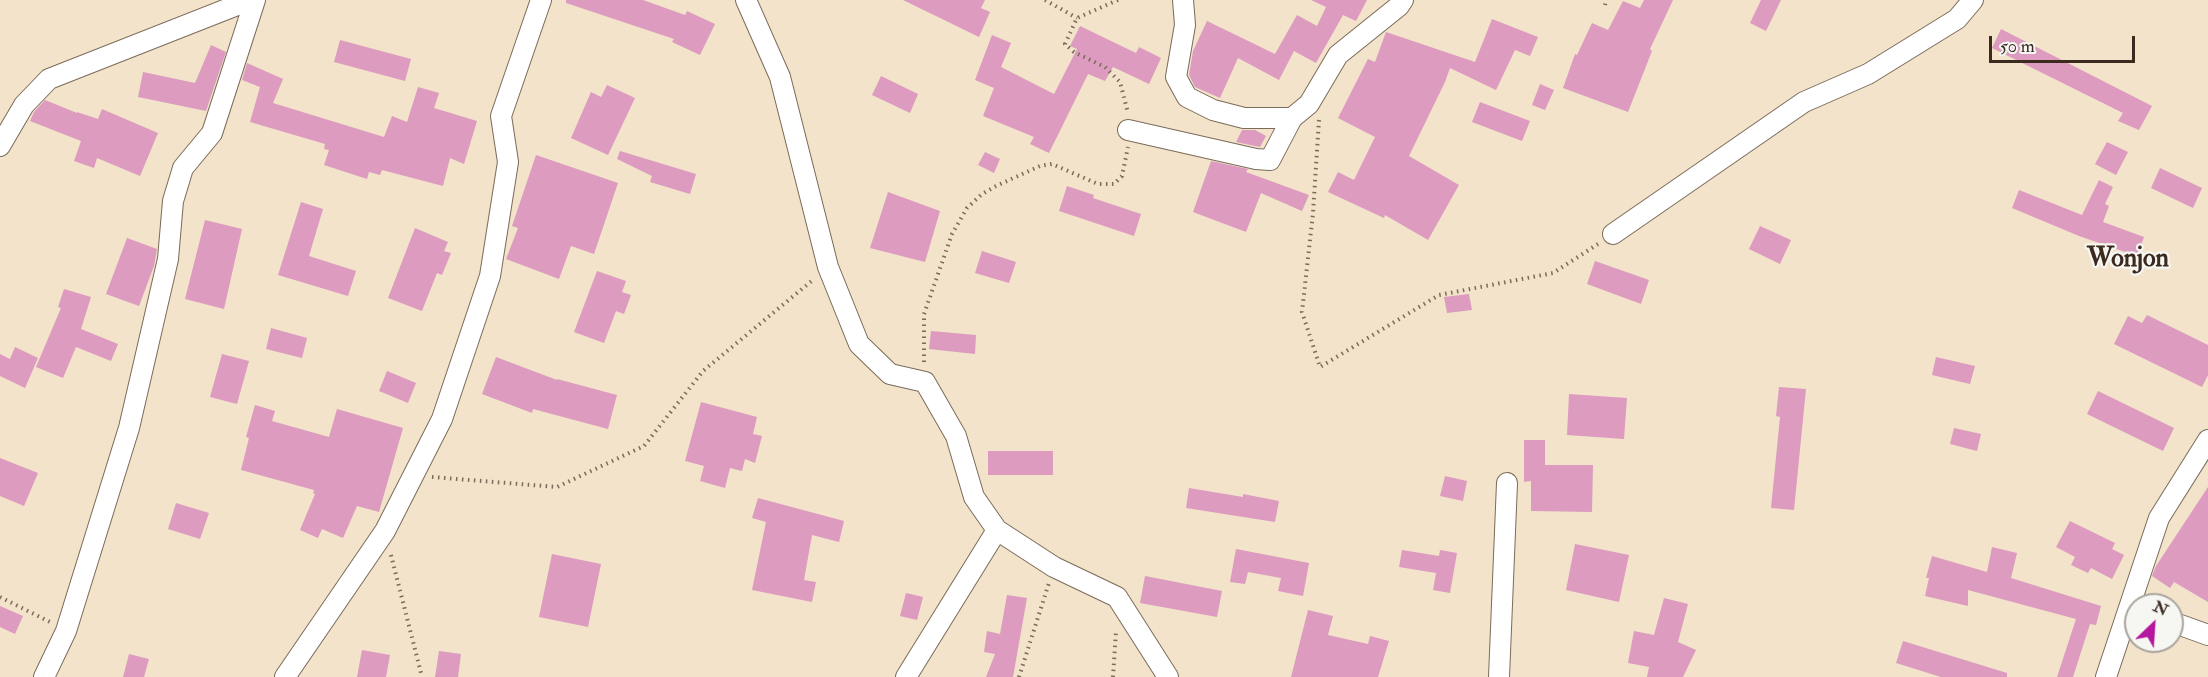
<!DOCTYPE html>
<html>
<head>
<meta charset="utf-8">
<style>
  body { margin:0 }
  #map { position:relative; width:2208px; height:677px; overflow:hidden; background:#f2e3ca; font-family:"IM FELL Double Pica",serif }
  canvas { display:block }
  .north { position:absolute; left:2124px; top:593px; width:60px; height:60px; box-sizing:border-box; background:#f6f6f2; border:2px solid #aba49d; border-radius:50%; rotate:25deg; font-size:16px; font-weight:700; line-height:24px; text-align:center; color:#3b2a1e }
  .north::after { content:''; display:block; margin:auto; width:21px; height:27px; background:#b5179e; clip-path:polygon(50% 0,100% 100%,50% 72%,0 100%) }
  .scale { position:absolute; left:1989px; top:36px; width:146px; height:27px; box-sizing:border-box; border:3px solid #3b2a1e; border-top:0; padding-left:8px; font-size:18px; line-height:21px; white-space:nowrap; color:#3b2a1e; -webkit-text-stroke:4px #f6f6f2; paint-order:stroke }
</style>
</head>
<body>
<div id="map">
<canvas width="2208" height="677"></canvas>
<div class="north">N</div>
<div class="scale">50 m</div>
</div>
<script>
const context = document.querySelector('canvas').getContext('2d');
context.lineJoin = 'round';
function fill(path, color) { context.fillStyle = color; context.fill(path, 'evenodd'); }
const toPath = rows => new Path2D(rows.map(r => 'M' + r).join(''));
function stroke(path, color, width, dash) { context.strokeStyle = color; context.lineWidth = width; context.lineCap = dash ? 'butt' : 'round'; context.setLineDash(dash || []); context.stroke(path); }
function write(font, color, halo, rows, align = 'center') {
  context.font = font + ' "IM FELL Double Pica",serif'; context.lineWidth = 4.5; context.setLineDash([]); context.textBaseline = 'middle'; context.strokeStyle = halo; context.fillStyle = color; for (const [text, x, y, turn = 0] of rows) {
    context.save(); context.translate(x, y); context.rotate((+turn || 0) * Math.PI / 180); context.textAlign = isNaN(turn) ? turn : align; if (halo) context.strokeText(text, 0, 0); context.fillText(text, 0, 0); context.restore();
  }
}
const building = toPath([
  [566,0,643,0,685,15,687,11,715,24,700,55,672,42,674,39,566,3],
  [903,0,985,0,981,8,990,12,979,37],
  [1311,0,1367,0,1356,21,1343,15,1316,63,1294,51,1279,80,1238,58,1220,98,1195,87,1189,75,1193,51,1207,21,1275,54,1297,15,1317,26,1326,7],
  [1644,0,1673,0,1650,49,1652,51,1628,112,1563,88,1575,54,1577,55,1592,23,1608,30,1623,1,1640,8],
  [1761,0,1781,0,1766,31,1750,23],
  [1492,19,1538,37,1530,56,1515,50,1496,90,1450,68,1445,82,1409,156,1459,185,1428,240,1385,215,1384,218,1328,192,1338,172,1354,180,1375,137,1338,118,1368,59,1375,62,1386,32,1475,62],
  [1080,26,1136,53,1139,47,1161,58,1149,84,1113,67,1105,81,1088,74,1049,153,1030,144,1034,137,983,116,994,88,975,80,992,35,1011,43,1001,67,1054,94,1077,49,1070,46],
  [2001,29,2152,106,2139,130,2118,121,2123,113,1992,48],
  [340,40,411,59,405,81,334,62],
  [211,45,226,52,206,111,138,97,143,72,195,83],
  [247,63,283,79,273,103,384,137,392,116,407,122,418,87,439,93,434,108,477,121,464,164,450,158,443,186,382,170,380,175,369,172,367,179,324,165,329,150,324,149,325,144,250,122,260,87,242,80],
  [881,76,918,94,910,113,872,95],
  [1540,84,1554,90,1545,110,1532,105],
  [607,85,635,98,608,155,571,138,591,92,601,97],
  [45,100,77,113,77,112,98,119,102,109,158,133,140,176,97,158,94,168,74,161,81,141,30,121,34,112],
  [1480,102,1530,121,1522,141,1472,122],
  [1242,130,1255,130,1266,136,1260,147,1236,142],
  [2107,142,2128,152,2116,175,2095,164],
  [620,151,696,174,690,194,650,182,652,176,617,159],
  [985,152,1000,159,994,173,978,165],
  [536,155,618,183,594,254,571,246,559,279,506,259,518,228,512,226],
  [1211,161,1248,169,1246,172,1309,195,1302,211,1261,193,1246,232,1193,212],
  [2160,168,2202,188,2193,208,2151,188],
  [2099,180,2113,187,2105,204,2109,206,2103,222,2144,237,2137,256,2079,236,2012,208,2019,190,2082,215],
  [1067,186,1094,195,1093,198,1141,214,1134,236,1059,211],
  [888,192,940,211,925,262,870,248],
  [301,202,323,209,309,256,356,271,348,296,278,275],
  [205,220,242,229,224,309,185,299],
  [1760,226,1791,240,1780,264,1749,249],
  [415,228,448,242,444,251,451,253,442,275,437,273,422,311,388,298],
  [127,238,157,249,154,266,139,306,106,294],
  [982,251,1016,262,1009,283,975,273],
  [1595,261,1649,280,1641,304,1587,284],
  [597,271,626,281,622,292,631,295,624,314,616,311,604,343,574,332],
  [64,289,91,297,81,329,118,344,111,361,76,347,63,378,36,367,61,308,58,307],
  [1469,294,1472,310,1447,313,1444,297],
  [2147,315,2208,345,2208,375,2202,387,2114,344,2128,316,2142,323],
  [271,328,307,338,302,358,266,349],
  [931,331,976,335,975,354,929,349],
  [15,347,38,358,25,388,0,376,0,354,10,359],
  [222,354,249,361,237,404,210,397],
  [496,357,557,380,557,379,617,395,608,429,533,409,532,413,482,394],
  [1936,357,1975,366,1970,384,1932,375],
  [387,371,416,383,408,403,379,391],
  [1779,387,1806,389,1794,510,1771,508,1780,417,1776,416],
  [2098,391,2174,428,2163,451,2087,414],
  [1569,394,1627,398,1624,439,1567,435],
  [701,402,757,417,753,434,762,436,755,463,745,459,742,471,730,468,725,488,700,481,704,466,685,461],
  [255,405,275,411,272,421,329,437,337,409,403,428,379,512,357,506,343,538,322,529,318,538,300,530,315,494,313,493,314,490,241,470,249,438,246,437],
  [1954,428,1981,434,1977,451,1950,444],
  [1524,440,1545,440,1545,465,1593,465,1592,512,1531,511,1531,481,1524,482],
  [988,451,1053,451,1053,475,988,475],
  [0,458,38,473,24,506,0,496],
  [1445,476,1467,481,1463,501,1440,496],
  [2208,487,2208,602,2174,582,2170,588,2152,576,2156,566],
  [1189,488,1243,497,1243,494,1279,501,1275,522,1186,508],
  [758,498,844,521,839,542,812,535,804,580,816,582,812,602,752,590,766,522,752,518],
  [176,503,209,513,200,539,168,529],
  [2070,521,2115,543,2112,549,2124,555,2112,579,2091,568,2088,573,2071,565,2075,557,2056,547],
  [1575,544,1629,555,1619,602,1566,590],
  [1992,547,2017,553,2011,578,2101,606,2096,625,2090,624,2073,677,2057,677,2076,619,1968,590,1968,606,1925,596,1929,578,1926,578,1932,556,1987,572],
  [1236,549,1309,563,1303,596,1278,591,1281,578,1248,572,1245,584,1230,582],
  [1402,550,1439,556,1440,550,1457,553,1450,593,1433,590,1436,573,1399,567],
  [552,554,601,564,588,627,539,617],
  [1145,576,1222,591,1217,617,1140,603],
  [906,593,923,597,917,620,900,616],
  [1007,595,1027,598,1013,677,986,677,995,654,984,652,987,631,1000,634],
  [1664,598,1688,604,1678,642,1696,650,1683,677,1647,677,1649,667,1628,663,1634,631,1654,635],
  [0,606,23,616,15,634,0,627],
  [1308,610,1333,616,1328,635,1368,644,1370,636,1389,641,1378,677,1291,677],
  [1903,641,2007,673,2007,677,1941,677,1896,663],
  [362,650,390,655,386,677,357,677],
  [439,651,461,654,458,677,435,677],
  [129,654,149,659,144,677,123,677]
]);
const path = toPath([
  [1045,0,1077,18],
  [1118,0,1077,18,1065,44,1074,52,1105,67,1120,82,1128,113],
  [1605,5,1606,0],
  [1319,120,1313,213,1302,312,1320,367,1439,295,1553,273,1598,244],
  [924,362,924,314,952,234,967,208,982,194,996,186,1040,166,1052,164,1098,184,1114,184,1122,176,1128,147],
  [432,477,557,487,644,446,703,371,814,279],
  [391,555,422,677],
  [0,597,50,622],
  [1019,677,1049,583],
  [1113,677,1116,631]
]);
const minor = toPath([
  [746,0,780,77,828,267,859,344,890,374,925,382,956,436,974,497,997,530,1054,567,1117,597,1168,677],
  [1183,0,1185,25,1176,77,1187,97,1213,110,1244,118,1292,118],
  [1128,130,1256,159,1270,160,1292,118,1309,104,1338,55,1399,6,1403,0],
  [0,146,24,105,49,79,250,0],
  [1613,234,1804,102,1868,74,1957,19,1973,0],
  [2172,622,2208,635],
  [44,677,66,631,129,428,168,259,173,201,183,168,212,133,255,0],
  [285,677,385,531,442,419,490,276,508,162,501,116,541,0],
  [906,677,997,530],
  [1499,677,1507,483],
  [2106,677,2159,518,2208,440]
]);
const districtNames = [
  ["Wonjon",2128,260]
];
fill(building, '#dc9bbf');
stroke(minor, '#7b6b5a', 22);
stroke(path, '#7b6b5a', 4, [1.5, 4.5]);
stroke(minor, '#fff', 20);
write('bold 26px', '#3b2a1e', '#f6f6f2', districtNames);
</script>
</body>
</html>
